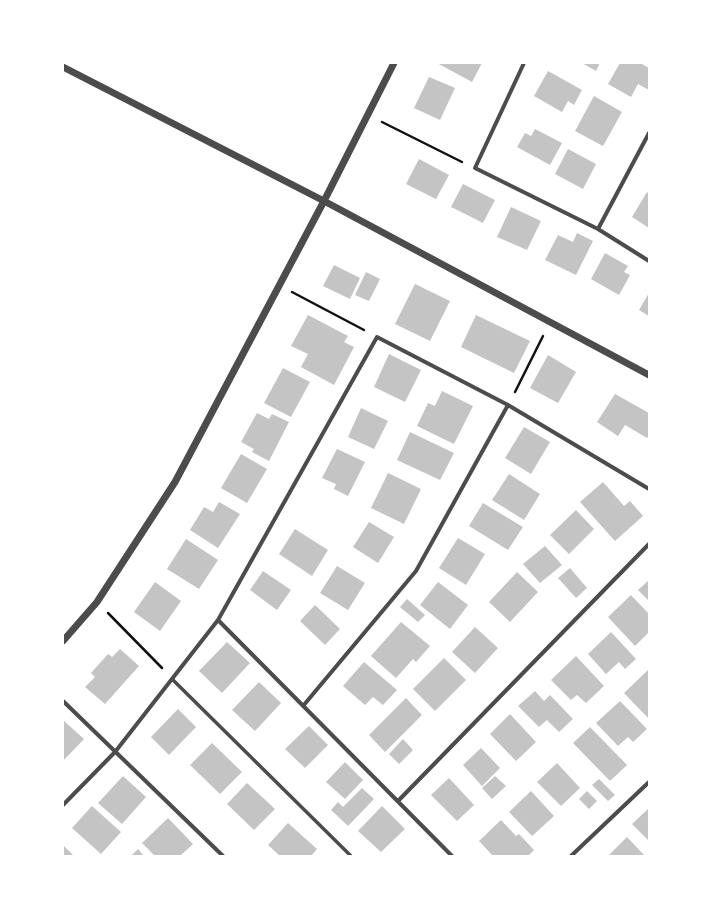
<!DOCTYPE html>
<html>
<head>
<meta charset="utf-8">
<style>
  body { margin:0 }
  #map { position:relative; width:712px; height:919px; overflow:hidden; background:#fff; font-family:Manrope,sans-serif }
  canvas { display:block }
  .frame { position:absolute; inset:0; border:64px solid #fff; pointer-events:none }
</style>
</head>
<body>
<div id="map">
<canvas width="712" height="919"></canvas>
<div class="frame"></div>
</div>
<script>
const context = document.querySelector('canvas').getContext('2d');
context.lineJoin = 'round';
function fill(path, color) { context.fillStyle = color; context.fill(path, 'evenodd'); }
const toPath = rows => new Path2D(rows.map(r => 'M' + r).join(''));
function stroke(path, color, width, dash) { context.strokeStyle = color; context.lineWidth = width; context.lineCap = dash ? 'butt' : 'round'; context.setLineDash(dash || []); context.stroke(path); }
const building = toPath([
  [437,63,482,63,472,82],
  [582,63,600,63,596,71],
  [620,63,640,63,649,68,649,90,638,84,631,97,608,84],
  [548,71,582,90,574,105,568,101,562,112,534,96],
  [429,77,455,88,440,120,414,108],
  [594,96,622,112,603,146,575,131],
  [535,129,562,143,550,165,517,147,525,133,531,136],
  [568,149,596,164,583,189,555,174],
  [419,159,449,175,436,199,406,184],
  [463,184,495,200,483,223,451,207],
  [647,192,649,194,649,228,632,217],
  [511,207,541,221,527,250,497,237],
  [577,233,593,241,576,275,545,260,558,235,573,242],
  [605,253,628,266,624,272,630,275,619,295,591,279],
  [334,265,360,278,350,299,323,286],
  [366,272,380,279,369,301,355,295],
  [415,284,450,301,430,341,395,324],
  [649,293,649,316,639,310],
  [308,315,348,336,344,342,354,347,334,385,301,367,308,354,291,346],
  [476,315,530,341,514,373,461,347],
  [389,354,421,370,405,402,374,387],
  [548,355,576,372,558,403,530,388],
  [283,368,310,382,291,417,264,403],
  [442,391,473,406,454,444,417,426,428,403,435,406],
  [615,394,649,413,649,436,647,438,625,425,618,436,597,422],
  [361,408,388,421,374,449,348,437],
  [257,413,269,419,272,414,289,422,269,461,252,452,254,449,241,442],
  [524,427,550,442,531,474,505,458],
  [410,432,454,453,440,480,397,460],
  [337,449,365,462,348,496,334,489,336,484,322,478],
  [241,454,267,469,247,503,221,488],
  [388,473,421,489,404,524,371,508],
  [509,474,540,494,524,520,492,500],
  [603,482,624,506,630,501,643,516,615,541,580,502],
  [219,502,240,514,218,548,190,530,204,507,213,512],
  [483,503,523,527,508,550,469,526],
  [576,510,594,529,569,554,550,535],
  [369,522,394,537,378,563,353,547],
  [295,529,328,550,312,576,279,554],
  [458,538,485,554,466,585,439,568],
  [186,539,218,560,199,589,167,569],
  [545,546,562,565,540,583,523,564],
  [337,566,365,583,348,610,320,593],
  [570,568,587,588,576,598,558,578],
  [263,571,291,590,277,610,250,590],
  [517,572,538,592,510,622,489,602],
  [649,580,649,601,638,590],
  [155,582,181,601,160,631,134,612],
  [438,582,468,605,450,629,420,605],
  [631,595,649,614,649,632,635,646,608,617],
  [407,599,425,615,418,622,400,607],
  [315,605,340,629,325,645,300,621],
  [401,622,430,646,416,662,413,659,396,678,371,656],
  [475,627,498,648,475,673,452,652],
  [611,632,636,659,625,669,619,662,606,674,588,654],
  [227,642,250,663,222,693,199,671],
  [120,649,139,666,105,704,85,687,95,677,91,673,108,654,112,657],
  [576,656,604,686,586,703,577,695,571,700,551,680],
  [444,658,466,680,435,711,413,689],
  [364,662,397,690,383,705,373,697,365,705,343,686],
  [648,670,649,671,649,719,624,693],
  [259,682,281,703,255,731,232,710],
  [535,691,544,701,550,695,573,719,559,732,547,720,539,727,518,706],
  [406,698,422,715,385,752,369,735],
  [620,701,647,729,633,742,628,737,618,746,596,723],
  [178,709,196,727,169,755,151,737],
  [510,714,536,742,516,761,490,734],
  [63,720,84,739,63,761],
  [309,726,328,745,305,768,285,749],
  [590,727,627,765,610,781,573,743],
  [403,739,413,750,399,764,389,754],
  [212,743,242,772,220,794,190,765],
  [481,748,500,768,482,786,463,765],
  [345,762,363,780,345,799,326,782],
  [557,763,580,788,561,806,537,782],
  [123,776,146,797,122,824,98,803],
  [495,776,506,786,492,799,482,788],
  [449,778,474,805,457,821,431,795],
  [599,779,615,795,608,801,592,785],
  [247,783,275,809,254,830,227,804],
  [362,788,374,799,348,826,331,810,338,802,343,807],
  [531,791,554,816,532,836,509,812],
  [587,791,597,801,589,809,579,799],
  [92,806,121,832,101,854,72,828],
  [382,806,405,829,381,852,358,831],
  [649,808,649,841,632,824],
  [168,818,193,844,180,856,155,856,142,843],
  [501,820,516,836,519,834,534,850,528,856,493,856,479,841],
  [288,823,317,849,311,856,280,856,268,845],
  [627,837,645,856,608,856],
  [63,845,74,856,63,856],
  [138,849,144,856,131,856]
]);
const path = toPath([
  [382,122,462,162],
  [292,292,364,330],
  [515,392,543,336],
  [108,613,162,668]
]);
const pedestrian = toPath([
  [172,679,351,856]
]);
const minor = toPath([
  [524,63,475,168,598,229,649,261],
  [598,229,649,133],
  [218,620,452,856],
  [63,701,223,856],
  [303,706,416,571,508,405],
  [398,801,649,544],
  [63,805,115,752,218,620,377,337,508,405,649,489],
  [571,856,649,782]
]);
const tertiary = toPath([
  [63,67,324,201,649,375],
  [63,641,97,602,175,482,324,201,394,63]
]);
fill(building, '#c4c4c4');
stroke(path, '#111', 2.5);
stroke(pedestrian, '#4c4c4c', 3.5);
stroke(minor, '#4c4c4c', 4);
stroke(tertiary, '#4c4c4c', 7);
</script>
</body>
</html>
